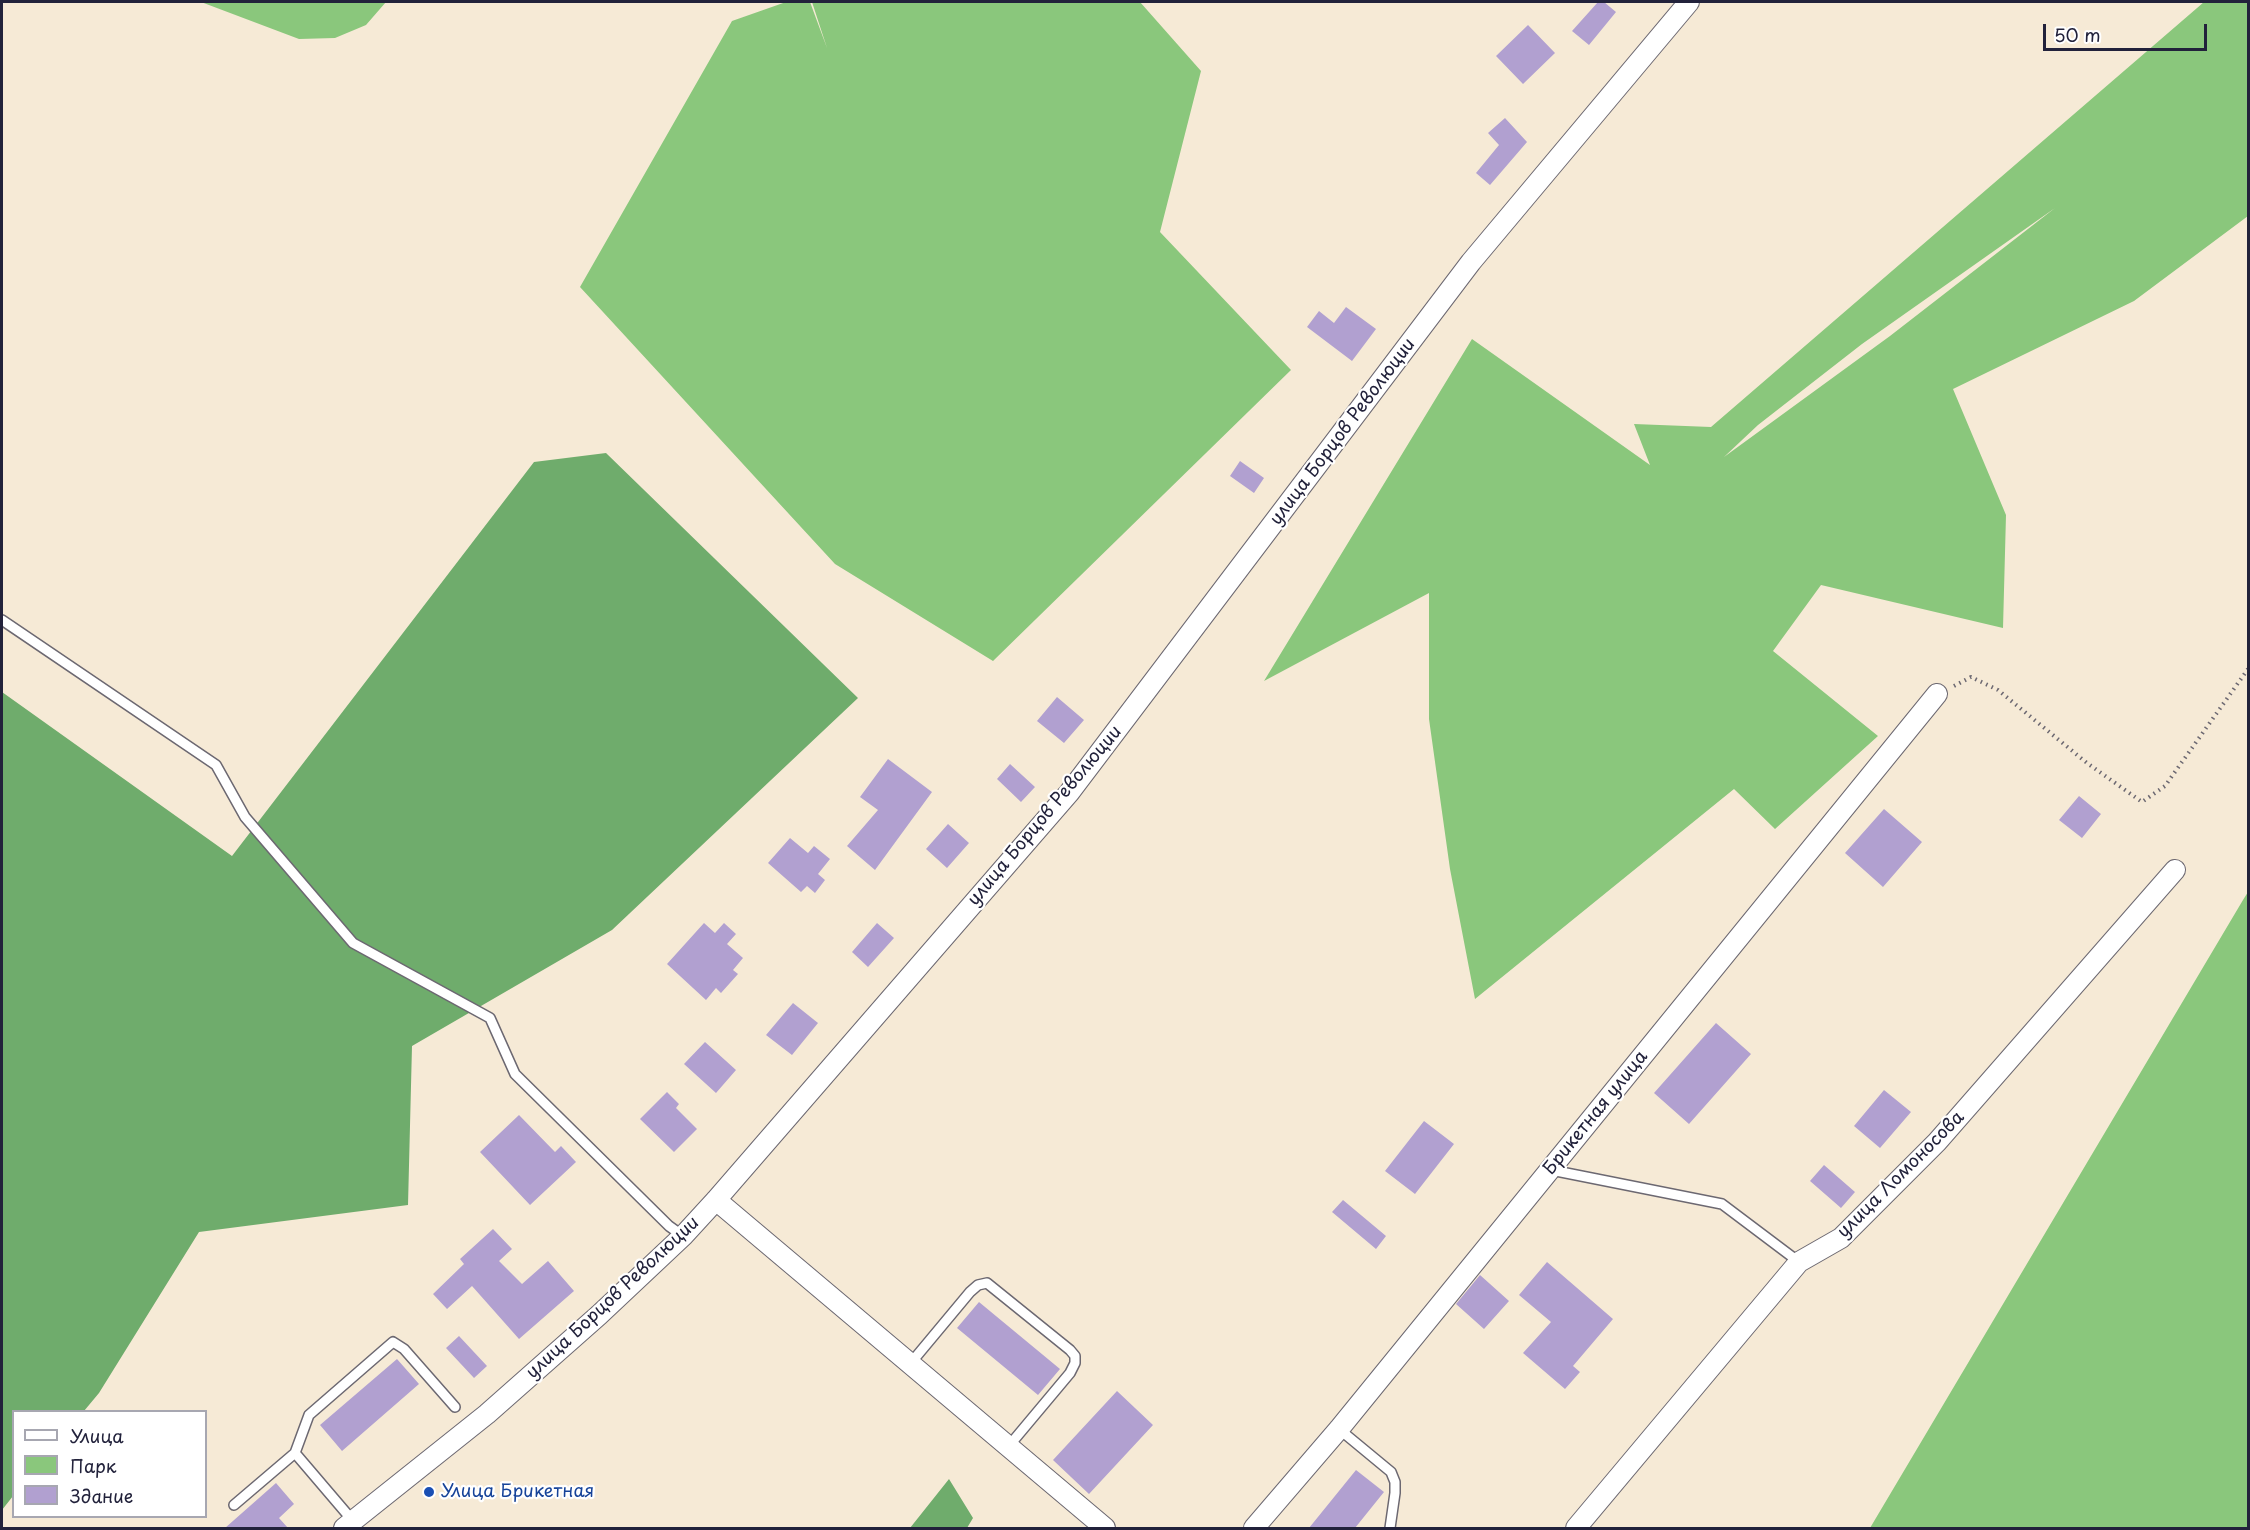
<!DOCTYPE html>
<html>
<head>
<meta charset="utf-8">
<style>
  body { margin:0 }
  #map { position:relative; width:2250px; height:1530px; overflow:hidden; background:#f6ead6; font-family:"Playpen Sans",sans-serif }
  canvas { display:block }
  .frame { position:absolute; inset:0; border:3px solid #22223b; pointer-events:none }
  .legend { position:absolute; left:12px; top:1410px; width:195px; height:108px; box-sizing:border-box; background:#fff; border:2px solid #a7a7b1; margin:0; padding:8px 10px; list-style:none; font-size:18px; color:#22223b }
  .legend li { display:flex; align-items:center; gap:12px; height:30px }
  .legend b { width:30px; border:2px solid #a7a7b1 }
  .scale { position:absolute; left:2043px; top:24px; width:164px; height:27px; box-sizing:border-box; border:3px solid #22223b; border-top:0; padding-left:8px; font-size:18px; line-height:21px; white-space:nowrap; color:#22223b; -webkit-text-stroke:4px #fff; paint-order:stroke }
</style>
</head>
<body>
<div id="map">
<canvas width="2250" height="1530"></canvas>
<div class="frame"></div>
<ul class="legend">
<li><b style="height:8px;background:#fff"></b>Улица</li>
<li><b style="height:16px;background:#8ac77c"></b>Парк</li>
<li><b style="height:16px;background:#b1a0d0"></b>Здание</li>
</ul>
<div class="scale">50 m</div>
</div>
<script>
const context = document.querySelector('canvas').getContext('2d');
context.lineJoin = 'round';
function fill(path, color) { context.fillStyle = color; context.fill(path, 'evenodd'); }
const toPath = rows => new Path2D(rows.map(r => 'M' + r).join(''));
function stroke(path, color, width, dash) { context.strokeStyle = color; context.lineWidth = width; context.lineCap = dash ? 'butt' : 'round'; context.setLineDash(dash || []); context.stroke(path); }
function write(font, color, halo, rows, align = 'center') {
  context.font = font + ' "Playpen Sans",sans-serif'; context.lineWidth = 4.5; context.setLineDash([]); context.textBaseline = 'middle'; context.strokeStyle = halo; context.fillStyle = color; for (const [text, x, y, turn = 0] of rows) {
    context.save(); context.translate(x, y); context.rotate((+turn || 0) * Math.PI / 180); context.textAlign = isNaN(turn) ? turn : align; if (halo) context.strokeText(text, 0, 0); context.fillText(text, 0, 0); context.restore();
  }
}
const green = toPath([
  [201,2,386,2,366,25,335,38,299,39],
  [786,2,810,2,827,48,812,2,1140,2,1201,71,1160,232,1291,370,993,661,835,564,580,287,732,21],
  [2204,2,2248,2,2248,216,2134,301,1953,389,2006,515,2003,628,1821,585,1773,651,1878,736,1775,829,1734,789,1475,999,1450,869,1429,719,1429,593,1264,681,1472,339,1650,465,1634,424,1711,427],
  [2055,208,1890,336,1724,457,1758,425,1862,344],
  [2248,892,2248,1528,1870,1528,2243,900]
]);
const forest = toPath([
  [606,453,858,698,612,930,412,1046,408,1205,199,1232,99,1393,84,1411,14,1412,13,1496,2,1510,2,692,232,856,534,462],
  [949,1479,973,1518,967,1528,910,1528]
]);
const building = toPath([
  [1598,2,1604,2,1616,12,1589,45,1572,31],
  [1528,25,1555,53,1523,84,1496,56],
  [1505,118,1527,142,1490,185,1476,173,1499,145,1488,133],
  [1346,307,1376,329,1352,361,1307,327,1319,311,1334,323],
  [1240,461,1264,478,1254,493,1230,476],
  [1057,697,1084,720,1064,743,1037,721],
  [888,759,932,792,875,870,847,846,878,810,860,797],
  [1010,764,1035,787,1021,802,997,779],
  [2079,796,2101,814,2082,838,2059,820],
  [1884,809,1922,842,1883,887,1845,853],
  [948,824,969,843,947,868,926,849],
  [790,838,808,853,814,846,830,859,818,874,825,880,815,893,807,886,801,892,768,863],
  [704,923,715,933,724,923,736,934,727,944,743,958,733,970,738,974,721,993,716,988,706,1000,667,964],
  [877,923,894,938,868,967,852,952],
  [793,1003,818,1023,792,1055,766,1035],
  [1716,1023,1751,1054,1689,1124,1654,1093],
  [705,1042,736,1070,716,1093,684,1064],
  [1884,1090,1911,1112,1880,1148,1854,1126],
  [667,1092,679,1104,676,1108,697,1129,674,1152,640,1119],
  [519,1115,555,1152,561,1146,576,1162,530,1205,480,1152],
  [1424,1121,1454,1144,1415,1194,1385,1171],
  [1824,1165,1855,1192,1841,1208,1810,1181],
  [1343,1200,1386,1236,1376,1249,1332,1212],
  [493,1229,512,1249,499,1261,522,1284,548,1261,574,1291,519,1339,472,1286,447,1309,433,1294,464,1264,460,1259],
  [1547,1262,1613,1319,1573,1366,1580,1372,1565,1389,1523,1353,1551,1322,1519,1295],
  [1480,1275,1509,1301,1484,1329,1456,1304],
  [979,1302,1060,1369,1038,1395,957,1328],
  [459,1336,487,1366,474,1378,446,1348],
  [397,1359,419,1384,342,1451,320,1425],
  [1117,1391,1153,1425,1089,1494,1053,1460],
  [1356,1470,1384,1492,1355,1528,1309,1528],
  [276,1483,294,1504,279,1518,288,1528,225,1528]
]);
const path = toPath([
  [1954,686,1971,677,1998,690,2087,763,2142,802,2165,786,2248,669]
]);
const service = toPath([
  [2,620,216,765,245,817,353,943,490,1018,515,1074,669,1226,683,1236],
  [1551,1170,1722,1204,1799,1262],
  [910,1364,970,1292,978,1285,987,1283,1070,1350,1075,1356,1075,1363,1070,1373,1008,1447],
  [1339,1429,1391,1472,1395,1482,1395,1493,1390,1528],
  [234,1505,295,1453],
  [353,1521,295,1453,309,1415,393,1342,404,1349,455,1407]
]);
const minor = toPath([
  [716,1200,1105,1528],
  [344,1528,487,1414,599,1315,683,1236,716,1200,1069,793,1471,262,1689,2],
  [1254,1528,1339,1429,1937,694],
  [1576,1528,1799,1262,1841,1238,1937,1142,2175,870]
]);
const markers = [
  [429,1492,6,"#1a4fb4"]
];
const streetNames = [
  ["улица Борцов Революции",1343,432,-53],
  ["улица Борцов Революции",1045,816,-50],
  ["Брикетная улица",1596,1113,-51],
  ["улица Ломоносова",1901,1175,-45],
  ["улица Борцов Революции",613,1298,-43]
];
const transitNames = [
  ["Улица Брикетная",441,1492]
];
fill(green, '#8ac77c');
fill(forest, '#6fac6c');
fill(building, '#b1a0d0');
stroke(service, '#6c6871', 12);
stroke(minor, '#6c6871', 22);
stroke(path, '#6c6871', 4, [1.5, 4.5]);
stroke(service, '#fff', 9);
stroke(minor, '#fff', 20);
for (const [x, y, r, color] of markers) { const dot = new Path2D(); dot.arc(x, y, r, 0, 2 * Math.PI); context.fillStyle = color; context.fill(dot); stroke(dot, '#fff', 2); }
write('18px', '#22223b', '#fff', streetNames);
write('18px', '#164399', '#fff', transitNames, 'left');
</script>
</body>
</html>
